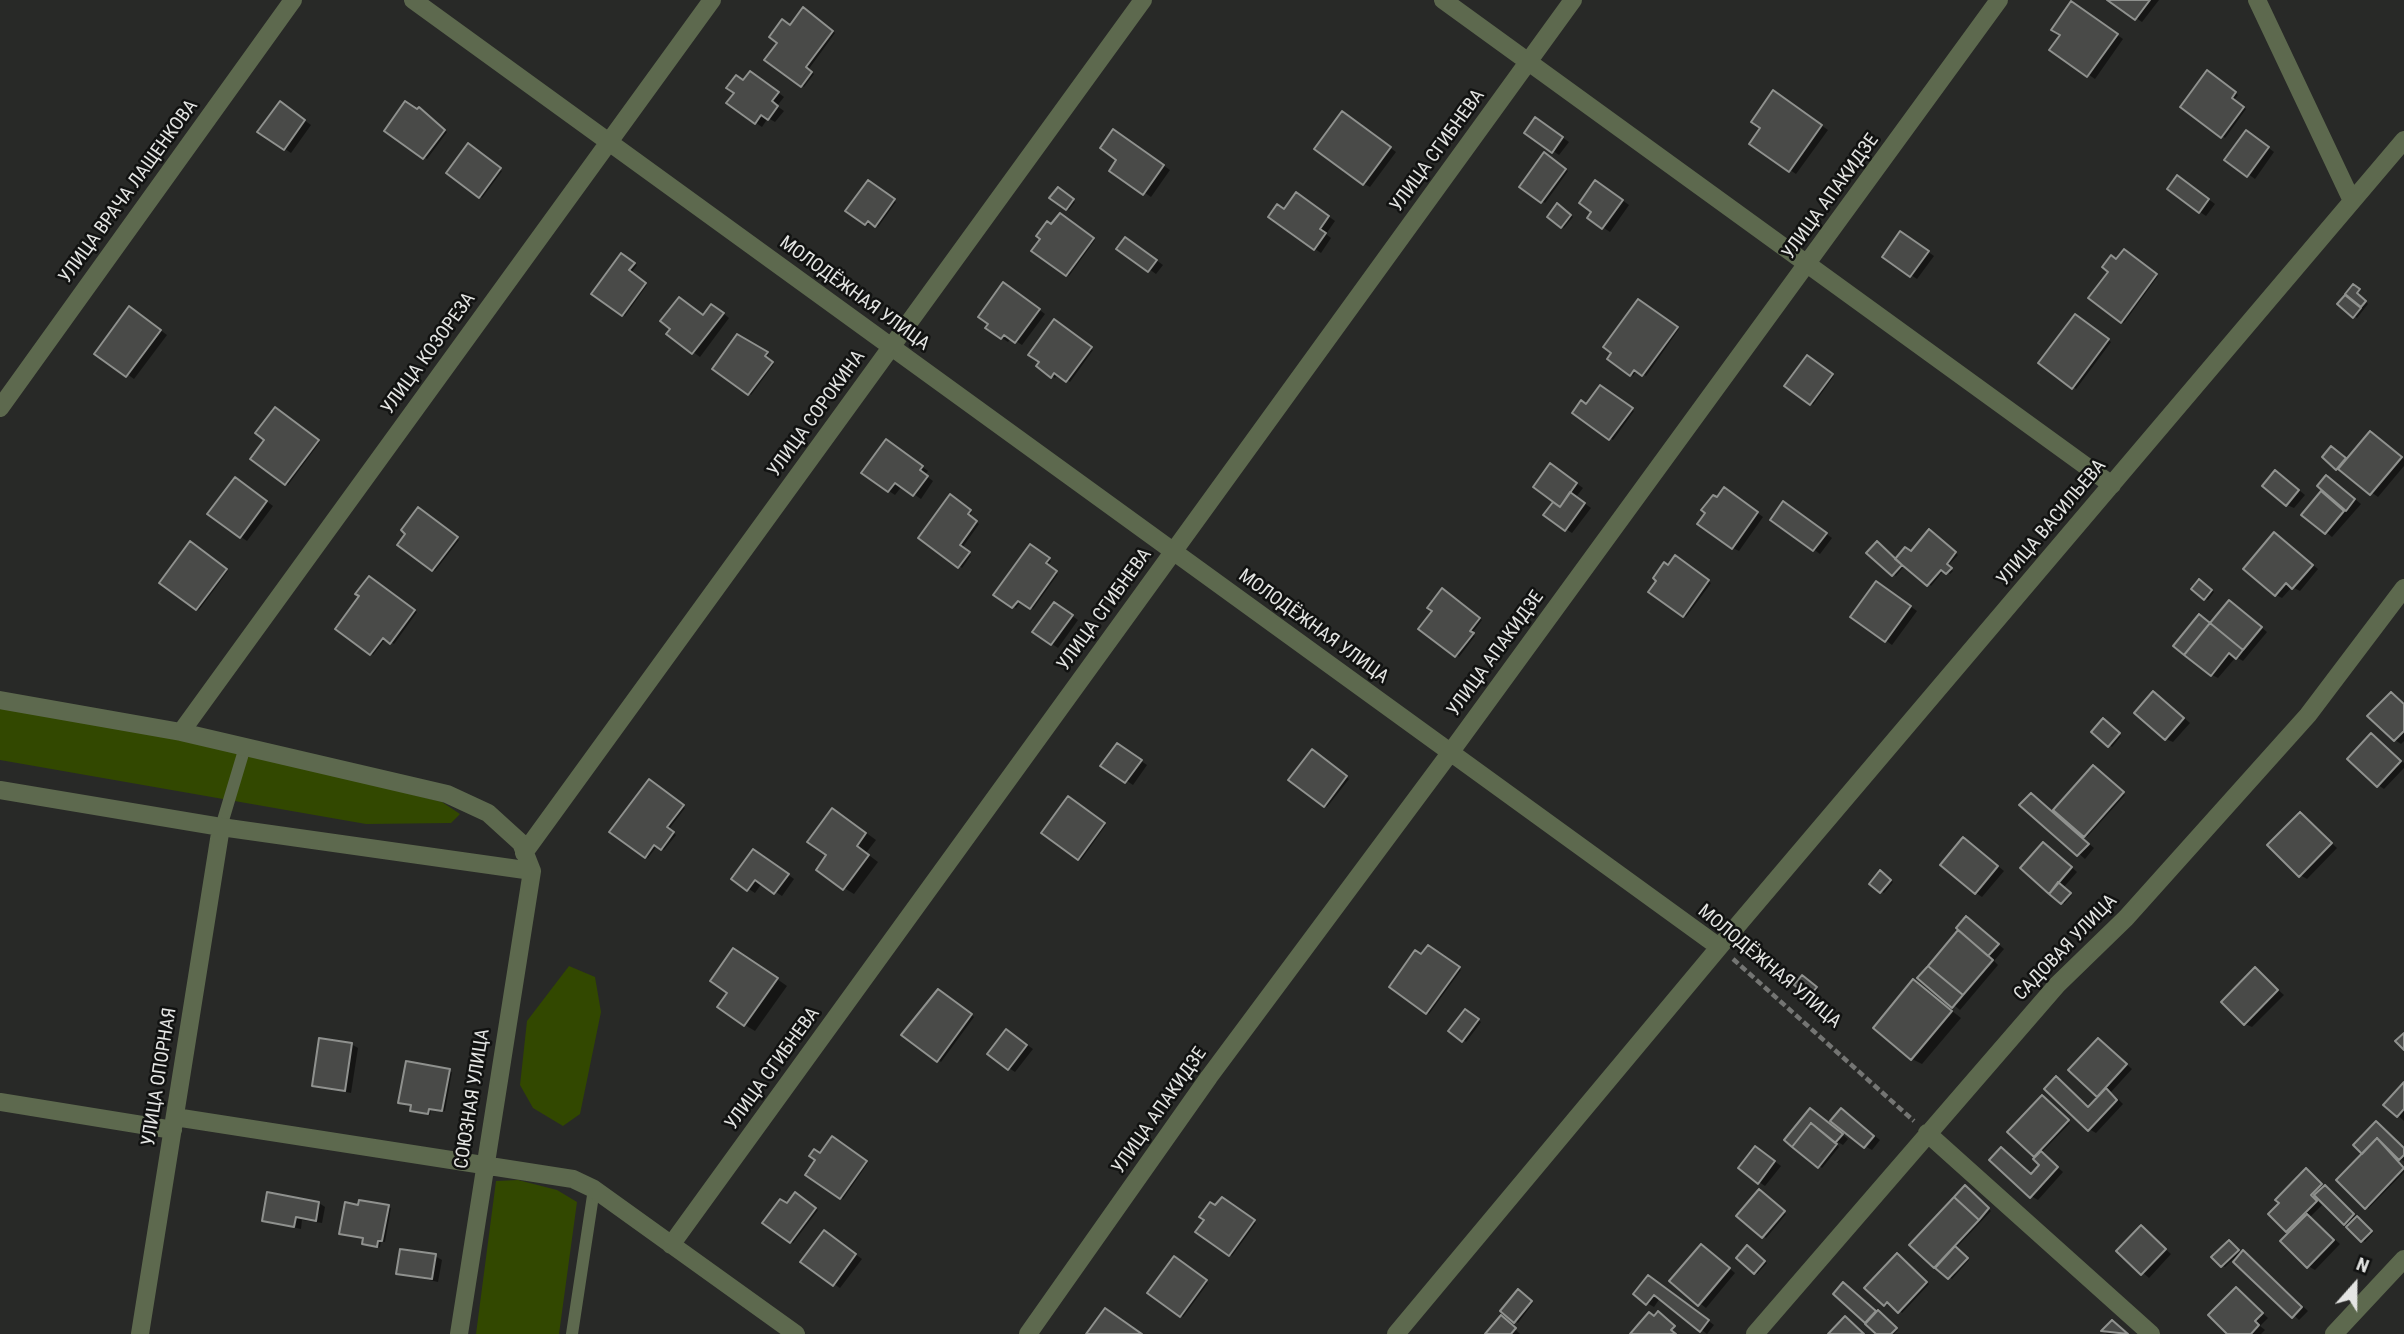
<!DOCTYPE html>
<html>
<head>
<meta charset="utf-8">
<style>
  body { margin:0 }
  #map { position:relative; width:2404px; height:1334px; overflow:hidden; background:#282927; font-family:"Roboto Condensed",sans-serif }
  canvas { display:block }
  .north { position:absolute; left:2320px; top:1250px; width:70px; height:70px; -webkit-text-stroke:5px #111211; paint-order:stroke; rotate:21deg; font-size:19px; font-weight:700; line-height:28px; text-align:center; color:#e4e5e3 }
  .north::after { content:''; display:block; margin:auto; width:24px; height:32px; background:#e4e5e3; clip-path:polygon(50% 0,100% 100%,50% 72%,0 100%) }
</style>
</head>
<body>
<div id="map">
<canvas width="2404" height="1334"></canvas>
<div class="north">N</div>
</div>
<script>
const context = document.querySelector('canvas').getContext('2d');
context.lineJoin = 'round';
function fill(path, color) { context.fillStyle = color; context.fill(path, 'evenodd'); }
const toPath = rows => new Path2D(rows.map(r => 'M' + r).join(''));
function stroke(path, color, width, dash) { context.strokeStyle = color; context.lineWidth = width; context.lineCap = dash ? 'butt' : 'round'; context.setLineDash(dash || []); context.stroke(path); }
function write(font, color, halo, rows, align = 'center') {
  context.font = font + ' "Roboto Condensed",sans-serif'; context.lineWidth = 5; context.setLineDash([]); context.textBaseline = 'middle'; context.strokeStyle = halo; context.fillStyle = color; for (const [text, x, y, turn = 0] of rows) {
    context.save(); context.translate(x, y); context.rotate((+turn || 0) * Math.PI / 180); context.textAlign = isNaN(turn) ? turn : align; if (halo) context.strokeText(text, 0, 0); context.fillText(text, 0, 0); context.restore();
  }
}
const green = toPath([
  [0,707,241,751,442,802,460,814,451,823,366,824,0,760],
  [569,966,595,977,601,1012,580,1114,563,1126,533,1108,520,1085,527,1021],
  [518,1180,557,1190,577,1202,559,1334,476,1334,496,1181]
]);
const shadow = toPath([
  [2110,0,2159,0,2142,22],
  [2078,7,2123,39,2095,79,2052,50],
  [803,10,835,33,808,70,814,74,804,87,766,59],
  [2208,72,2238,95,2234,100,2246,109,2225,138,2182,107],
  [757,77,784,97,777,106,784,111,775,122,768,118,762,127,756,123,744,82],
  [1780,96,1828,130,1796,174,1790,170],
  [286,107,311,125,291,153,285,149],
  [422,110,447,132,427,159,386,131],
  [1349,117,1396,152,1370,187,1364,184],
  [1542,123,1569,142,1559,155,1553,151],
  [1120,135,1170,170,1151,197,1111,170,1119,160],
  [2253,136,2274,152,2255,179,2227,159],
  [468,146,502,171,482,198,448,173],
  [1544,155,1568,171,1545,203,1521,187],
  [2184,181,2215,204,2206,216,2200,212],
  [868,182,896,202,878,227,871,221,868,225,847,211],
  [1602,186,1629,205,1610,232,1589,218],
  [1058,189,1075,202,1069,210,1052,198],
  [1303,198,1335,221,1326,234,1331,238,1321,253,1315,249,1285,210],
  [1557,206,1573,217,1564,228,1549,217],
  [1060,215,1095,240,1069,276,1033,251],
  [1907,237,1934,256,1917,279,1911,275],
  [1132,243,1163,265,1156,274,1119,248],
  [2124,251,2158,276,2124,323,2090,298],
  [622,255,637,265,631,273,647,285,625,316,594,293],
  [2353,286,2368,304,2357,318,2339,304],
  [1010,288,1045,314,1022,345,1011,338,1008,342,1002,338],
  [1639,301,1679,329,1646,376,1637,370,1633,376,1609,358],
  [718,309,729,318,700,357,669,334],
  [136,312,167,335,134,379,97,353],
  [2076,316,2111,342,2076,389,2041,363],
  [1054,322,1093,350,1070,382,1058,374,1055,378,1038,366],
  [754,343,769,354,766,358,774,364,751,395,714,368],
  [1808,357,1834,376,1813,405,1786,386],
  [1601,387,1634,411,1613,440,1574,413,1587,406],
  [276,409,320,442,288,485,252,458,266,440],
  [2377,437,2404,459,2404,466,2378,497,2337,468,2334,449,2348,461],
  [892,445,928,471,925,475,933,481,921,499,902,486,895,495,889,491],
  [1557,469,1583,488,1576,497,1591,508,1572,533,1545,515,1555,501],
  [2282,476,2305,495,2294,508,2287,505],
  [2333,481,2361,504,2332,537,2304,514],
  [242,483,273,506,247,541,241,537],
  [1731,493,1763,517,1739,551,1733,548],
  [950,497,972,512,969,517,979,524,962,548,971,555,962,568,920,538],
  [1790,507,1832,538,1820,554,1772,519],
  [418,510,459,540,435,571,399,545],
  [1932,533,1958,555,1948,566,1953,571,1950,574,1944,570,1931,586,1905,565,1896,576,1893,574,1880,545,1897,560,1912,553],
  [2275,534,2318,569,2300,591,2292,587,2282,598,2276,595],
  [190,544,228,571,199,610,161,582],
  [1030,546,1051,561,1047,566,1058,574,1033,609,1021,601,1016,608,996,594],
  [1676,558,1711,583,1686,617,1651,592],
  [369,578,417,612,394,644,386,638,373,655,337,629,361,596],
  [2202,583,2214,592,2208,600,2205,599],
  [1883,587,1917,611,1892,645,1852,616],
  [1445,592,1482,620,1472,633,1475,636,1459,657,1421,629],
  [2236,606,2267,632,2243,661,2236,657,2218,678,2212,675,2211,625],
  [1061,608,1078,620,1058,648,1052,644],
  [2391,694,2404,704,2404,741,2401,744,2395,740],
  [2160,697,2190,723,2173,742,2166,739],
  [2106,722,2121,736,2112,747,2093,732],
  [2372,735,2404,763,2404,768,2384,789,2378,785],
  [1123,749,1147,765,1133,785,1103,765],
  [1312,752,1349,779,1327,807,1291,780],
  [2096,769,2125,795,2087,837,2085,836],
  [650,781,685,808,669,829,676,835,664,850,657,846,648,858,612,831],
  [2031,795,2094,848,2085,859,2022,805],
  [1069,799,1106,825,1081,860,1044,833],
  [2300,814,2337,848,2307,879,2300,875],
  [843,816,876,840,866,853,878,862,854,894,844,888,828,855],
  [1970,843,2004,871,1982,897,1976,893],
  [2050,848,2077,872,2063,888,2072,895,2064,904],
  [760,854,794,879,782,896,762,883,755,893,733,879],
  [1883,874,1893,882,1884,893,1871,883],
  [1973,922,2004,949,1994,961,1998,965,1960,1010,1920,978,1961,930],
  [1429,947,1461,970,1429,1014,1391,987],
  [744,956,787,986,755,1031,745,1025,729,993],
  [2255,970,2284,995,2252,1027,2245,1024],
  [1805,978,1819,990,1812,997,1810,996],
  [1914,981,1961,1018,1922,1064,1912,1059],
  [939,991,974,1017,941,1062,903,1035],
  [1466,1011,1481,1022,1466,1042,1451,1031],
  [1013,1035,1033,1049,1015,1072,1009,1068],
  [2099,1040,2132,1069,2111,1092,2123,1104,2096,1133,2089,1129,2056,1078,2090,1108,2100,1097,2071,1070],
  [351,1044,358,1048,351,1093,314,1085],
  [449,1071,452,1072,445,1111,431,1109,430,1115,414,1112,412,1105,403,1104],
  [2404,1084,2404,1121,2386,1104],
  [2045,1099,2070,1123,2041,1153,2063,1172,2038,1200,2031,1196,2001,1149,2032,1175,2041,1165,2035,1156],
  [1811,1110,1848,1139,1843,1145,1833,1139,1839,1147,1822,1168,1786,1140],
  [1841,1110,1880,1140,1872,1150,1865,1146],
  [2377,1123,2404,1147,2404,1161,2396,1158,2404,1166,2404,1172,2368,1209,2364,1154],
  [832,1139,868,1163,843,1199,807,1174],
  [1762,1152,1781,1166,1765,1186,1759,1182],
  [2306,1170,2373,1233,2365,1242,2362,1240,2318,1196,2315,1199,2322,1205,2310,1217,2340,1244,2315,1270,2308,1266,2287,1231],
  [1968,1189,1991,1211,1956,1248,1969,1260,1952,1279,1912,1245],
  [1761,1193,1786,1214,1766,1238,1738,1216],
  [796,1194,818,1210,793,1243,765,1223,787,1206],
  [1222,1199,1256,1223,1232,1256,1197,1231],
  [319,1203,325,1207,322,1223,302,1220,301,1229,263,1220],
  [388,1207,391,1208,385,1242,381,1241,380,1247,364,1243],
  [2141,1228,2171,1254,2149,1278,2118,1251],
  [831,1236,862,1259,840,1288,834,1284],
  [2232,1243,2242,1254,2250,1256,2308,1311,2299,1320,2233,1259,2225,1267,2223,1266],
  [1750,1248,1767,1263,1757,1274,1755,1273],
  [1708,1250,1735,1273,1706,1308,1672,1281],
  [435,1256,442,1260,438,1282,398,1273],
  [1900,1257,1929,1284,1902,1313,1890,1303,1885,1305],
  [1174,1258,1208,1283,1183,1317,1149,1293],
  [1655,1281,1714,1325,1707,1334,1660,1298,1654,1307,1647,1303],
  [1844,1284,1850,1288,1898,1330,1894,1334,1879,1334,1866,1322],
  [2237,1289,2268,1318,2260,1326,2265,1330,2261,1334,2230,1334],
  [1521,1293,1533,1303,1518,1323,1515,1321],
  [1507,1321,1520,1334,1487,1334],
  [2113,1322,2119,1326,2128,1334,2107,1334,2104,1331]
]);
const building = toPath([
  [2107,0,2150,0,2135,20,2107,0],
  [2071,1,2118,34,2087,77,2049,50,2060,35,2051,30,2071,1],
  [803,7,833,31,806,67,812,72,801,87,764,60,777,43,769,37,782,19,790,25,803,7],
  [2207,70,2236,92,2232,98,2244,107,2221,138,2180,107,2207,70],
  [750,71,779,92,772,101,778,106,768,120,761,115,755,124,726,103,734,93,726,88,736,75,743,80,750,71],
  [1773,90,1822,125,1789,172,1749,144,1760,128,1751,122,1773,90],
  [280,101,305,120,284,150,257,132,280,101],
  [405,101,417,109,419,107,445,130,423,159,384,131,405,101],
  [1342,111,1391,147,1363,185,1314,149,1342,111],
  [1535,117,1563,137,1552,153,1524,133,1535,117],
  [1113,129,1164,165,1143,195,1109,171,1116,160,1100,148,1113,129],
  [2246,130,2269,147,2247,177,2224,160,2246,130],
  [468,143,501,168,479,198,446,173,468,143],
  [1544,152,1566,169,1541,203,1519,187,1544,152],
  [2177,175,2209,199,2199,213,2167,189,2177,175],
  [868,180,895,199,875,227,868,221,865,225,845,211,868,180],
  [1595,180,1623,200,1602,229,1587,218,1591,212,1579,203,1595,180],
  [1058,187,1074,199,1066,210,1049,198,1058,187],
  [1296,192,1329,216,1320,229,1326,233,1314,250,1268,217,1277,204,1284,209,1296,192],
  [1557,203,1571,215,1561,228,1547,217,1557,203],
  [1060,213,1094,238,1066,276,1031,251,1040,239,1036,236,1047,221,1051,224,1060,213],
  [1900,231,1929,251,1910,277,1882,257,1900,231],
  [1125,237,1157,260,1148,272,1116,249,1125,237],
  [2124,249,2157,274,2121,323,2088,298,2108,272,2102,267,2111,255,2116,259,2124,249],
  [621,253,635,263,629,270,646,283,622,316,591,294,621,253],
  [1003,282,1040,309,1015,343,1004,335,1001,339,985,328,988,324,978,317,1003,282],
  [2353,284,2360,289,2357,293,2366,301,2361,307,2345,294,2353,284],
  [2345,295,2361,308,2353,318,2337,304,2345,295],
  [679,297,703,315,711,304,724,313,692,354,666,334,670,329,660,321,679,297],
  [1638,299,1678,327,1642,376,1634,370,1630,376,1607,359,1611,353,1603,347,1638,299],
  [129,306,161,330,126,377,94,354,129,306],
  [2075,314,2109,339,2072,389,2038,363,2075,314],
  [1054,319,1092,347,1066,382,1054,373,1051,378,1036,366,1039,362,1028,355,1054,319],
  [737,334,768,352,765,356,773,362,748,395,712,369,737,334],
  [1807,355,1833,374,1810,405,1784,386,1807,355],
  [1600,385,1633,408,1609,440,1572,413,1581,400,1586,404,1600,385],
  [275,407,319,440,285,485,250,459,264,440,255,433,275,407],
  [2370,431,2402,457,2370,495,2338,469,2370,431],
  [886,439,923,466,920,470,928,476,913,496,895,483,888,492,861,473,886,439],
  [2331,446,2346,458,2336,470,2322,457,2331,446],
  [1550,463,1577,483,1560,507,1533,487,1550,463],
  [2275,470,2299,490,2286,506,2262,486,2275,470],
  [2326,475,2355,499,2346,511,2317,486,2326,475],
  [235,477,267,501,240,538,207,514,235,477],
  [1724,487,1758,512,1732,549,1697,524,1705,513,1701,510,1713,495,1717,497,1724,487],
  [2321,491,2344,511,2325,534,2301,515,2321,491],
  [1570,492,1585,503,1565,531,1543,515,1553,502,1560,507,1570,492],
  [950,494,971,510,968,514,977,521,960,545,970,552,958,568,918,538,950,494],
  [1783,501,1827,533,1813,551,1770,520,1783,501],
  [418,507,458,537,432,571,397,545,405,534,401,530,418,507],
  [1929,529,1956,552,1947,564,1952,568,1946,574,1941,570,1927,586,1895,559,1905,547,1911,551,1929,529],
  [2274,532,2313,565,2292,589,2286,583,2275,596,2243,569,2274,532],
  [190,541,227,569,196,610,159,583,190,541],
  [1877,541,1902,565,1892,576,1866,553,1877,541],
  [1030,544,1050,558,1046,563,1057,571,1030,609,1018,601,1012,608,993,595,1030,544],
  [1675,555,1709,580,1683,617,1648,592,1656,581,1653,578,1664,562,1668,565,1675,555],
  [369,576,415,610,390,644,383,638,370,655,335,629,359,596,355,594,369,576],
  [2199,579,2212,590,2204,600,2191,589,2199,579],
  [1876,581,1911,606,1885,642,1850,617,1876,581],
  [1442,588,1480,618,1470,631,1474,633,1455,657,1418,629,1432,611,1427,608,1442,588],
  [2229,600,2262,627,2243,650,2210,623,2229,600],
  [1054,602,1073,615,1051,645,1032,632,1054,602],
  [2199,614,2210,623,2184,655,2173,646,2199,614],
  [2210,623,2243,650,2236,659,2229,653,2211,676,2184,655,2210,623],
  [2153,691,2184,718,2165,740,2134,713,2153,691],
  [2391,692,2404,704,2404,731,2394,741,2367,716,2391,692],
  [2103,718,2120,733,2108,747,2091,732,2103,718],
  [2371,733,2401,761,2377,787,2347,759,2371,733],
  [1117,743,1142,760,1125,783,1100,766,1117,743],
  [1312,749,1347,776,1324,807,1288,780,1312,749],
  [2093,765,2124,792,2084,837,2053,810,2093,765],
  [649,779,684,805,667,827,674,832,661,850,654,845,645,858,609,832,649,779],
  [2031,793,2089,844,2077,856,2019,805,2031,793],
  [1068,796,1105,823,1078,860,1041,833,1068,796],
  [832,808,866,833,857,846,869,855,843,890,816,870,826,855,807,842,832,808],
  [2300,812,2332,843,2299,877,2267,845,2300,812],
  [1963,837,1998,866,1975,894,1940,865,1963,837],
  [2043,842,2072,867,2049,894,2020,868,2043,842],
  [753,849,789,874,774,894,755,880,747,891,731,879,753,849],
  [1880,870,1891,880,1880,893,1869,884,1880,870],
  [2058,882,2071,893,2061,904,2049,894,2058,882],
  [1966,916,1999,944,1988,956,1956,928,1966,916],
  [1958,930,1993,960,1963,995,1928,966,1958,930],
  [1428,945,1460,967,1426,1014,1389,987,1415,950,1421,954,1428,945],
  [733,948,778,978,744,1026,717,1007,727,993,710,981,733,948],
  [1928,966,1963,995,1952,1008,1917,978,1928,966],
  [2255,967,2278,990,2244,1025,2221,1002,2255,967],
  [1802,975,1817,987,1809,997,1794,985,1802,975],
  [1913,979,1952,1011,1911,1060,1873,1028,1913,979],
  [938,989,972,1014,937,1062,901,1035,938,989],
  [1465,1009,1479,1019,1462,1042,1448,1031,1465,1009],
  [1006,1029,1027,1045,1008,1070,987,1054,1006,1029],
  [2404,1033,2404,1050,2395,1041,2404,1033],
  [319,1038,352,1043,345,1091,312,1086,319,1038],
  [2098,1038,2127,1064,2097,1097,2068,1070,2098,1038],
  [406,1061,450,1069,442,1111,429,1109,428,1114,410,1111,411,1105,398,1103,406,1061],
  [2056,1076,2088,1107,2106,1088,2117,1100,2088,1131,2044,1089,2056,1076],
  [2404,1082,2404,1109,2397,1117,2383,1105,2404,1082],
  [2042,1095,2069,1120,2034,1157,2007,1132,2042,1095],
  [1810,1108,1843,1134,1835,1143,1811,1123,1792,1147,1784,1140,1810,1108],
  [1841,1108,1874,1136,1864,1148,1830,1121,1841,1108],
  [2376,1121,2404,1148,2404,1155,2399,1160,2377,1138,2362,1154,2353,1145,2376,1121],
  [1811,1123,1837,1144,1818,1168,1792,1147,1811,1123],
  [832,1136,867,1161,840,1199,805,1175,815,1160,809,1156,814,1149,820,1153,832,1136],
  [2377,1138,2404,1168,2365,1209,2336,1180,2377,1138],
  [1755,1146,1775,1161,1758,1184,1738,1168,1755,1146],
  [2001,1147,2031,1174,2039,1165,2033,1159,2041,1151,2058,1167,2030,1198,1989,1160,2001,1147],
  [2306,1168,2322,1184,2311,1195,2317,1201,2286,1232,2268,1214,2279,1203,2275,1200,2306,1168],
  [1965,1185,1989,1208,1979,1220,1954,1197,1965,1185],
  [2325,1185,2354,1214,2344,1225,2314,1195,2325,1185],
  [1759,1189,1785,1211,1762,1238,1736,1216,1759,1189],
  [267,1192,319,1202,316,1221,296,1217,294,1227,262,1221,267,1192],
  [795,1192,816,1208,790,1243,762,1223,780,1199,787,1203,795,1192],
  [1222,1197,1255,1220,1229,1256,1195,1232,1204,1220,1199,1217,1210,1202,1215,1205,1222,1197],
  [1954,1197,1979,1220,1934,1268,1909,1245,1954,1197],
  [359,1200,389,1205,382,1241,378,1241,377,1247,362,1244,363,1238,339,1234,345,1202,358,1205,359,1200],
  [2307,1214,2334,1240,2307,1268,2280,1241,2307,1214],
  [2357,1216,2372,1231,2361,1242,2346,1227,2357,1216],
  [2141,1225,2166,1249,2141,1275,2116,1251,2141,1225],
  [824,1230,856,1254,833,1286,800,1262,824,1230],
  [2229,1240,2239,1250,2221,1267,2211,1257,2229,1240],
  [1701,1244,1730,1268,1698,1306,1669,1281,1701,1244],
  [1747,1245,1765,1261,1754,1274,1736,1258,1747,1245],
  [1955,1246,1968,1258,1948,1279,1935,1268,1955,1246],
  [400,1249,436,1254,432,1279,396,1274,400,1249],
  [2243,1250,2302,1307,2292,1318,2233,1262,2243,1250],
  [1897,1253,1927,1282,1898,1313,1887,1302,1884,1306,1864,1288,1897,1253],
  [1174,1256,1207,1280,1180,1317,1147,1293,1174,1256],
  [1648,1275,1709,1320,1700,1332,1654,1295,1646,1305,1633,1294,1648,1275],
  [1843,1282,1876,1311,1865,1323,1833,1294,1843,1282],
  [2236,1287,2263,1313,2255,1321,2259,1325,2251,1334,2227,1334,2208,1315,2236,1287],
  [1518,1289,1532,1301,1514,1323,1500,1311,1518,1289],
  [1105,1308,1142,1334,1086,1334,1105,1308],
  [1878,1310,1897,1328,1891,1334,1876,1334,1865,1324,1878,1310],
  [1658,1311,1675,1326,1671,1330,1676,1334,1630,1334,1649,1312,1654,1316,1658,1311],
  [1501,1315,1516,1328,1511,1334,1485,1334,1501,1315],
  [1845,1316,1864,1334,1828,1334,1845,1316],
  [2112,1320,2128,1334,2101,1331,2112,1320]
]);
const path = toPath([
  [1733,959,1914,1121]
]);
const lane = toPath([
  [221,827,245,747],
  [572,1334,594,1189]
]);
const street = toPath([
  [413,0,1719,947],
  [1443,0,2112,485],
  [2257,0,2352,201],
  [0,408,293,0],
  [0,700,181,732,447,794,488,813,521,843,532,871],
  [181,732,712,0],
  [0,790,221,827,532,871],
  [524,853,1143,0],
  [0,1102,173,1130],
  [175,1117,573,1179,594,1189,796,1334],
  [1927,1133,2151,1334],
  [671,1245,1573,0],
  [140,1334,221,827],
  [459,1334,532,871],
  [1028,1334,1209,1077,1450,753,1999,0],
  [1396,1334,1731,933,2404,140],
  [1755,1334,2057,985,2126,918,2308,715,2404,588],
  [2334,1334,2404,1259]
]);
const streetNames = [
  ["УЛИЦА СГИБНЕВА",1438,151,-54],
  ["УЛИЦА ВРАЧА ЛАЩЕНКОВА",129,192,-54],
  ["УЛИЦА АПАКИДЗЕ",1831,197,-54],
  ["МОЛОДЁЖНАЯ УЛИЦА",854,294,36],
  ["УЛИЦА КОЗОРЕЗА",429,354,-54],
  ["УЛИЦА СОРОКИНА",817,414,-54],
  ["УЛИЦА ВАСИЛЬЕВА",2052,523,-50],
  ["УЛИЦА СГИБНЕВА",1105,610,-54],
  ["МОЛОДЁЖНАЯ УЛИЦА",1313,627,36],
  ["УЛИЦА АПАКИДЗЕ",1496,654,-54],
  ["САДОВАЯ УЛИЦА",2066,948,-46],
  ["МОЛОДЁЖНАЯ УЛИЦА",1769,967,40],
  ["УЛИЦА СГИБНЕВА",773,1069,-54],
  ["УЛИЦА ОПОРНАЯ",160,1077,-81],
  ["СОЮЗНАЯ УЛИЦА",473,1099,-81],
  ["УЛИЦА АПАКИДЗЕ",1160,1111,-55]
];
fill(green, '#324800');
fill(shadow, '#0007');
fill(building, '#494a48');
stroke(building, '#8f918e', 2);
stroke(path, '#747573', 4.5, [7, 3.5]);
stroke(lane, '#5d694e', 12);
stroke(street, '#5d694e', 18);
write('19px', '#e4e5e3', '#111211', streetNames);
</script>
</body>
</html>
